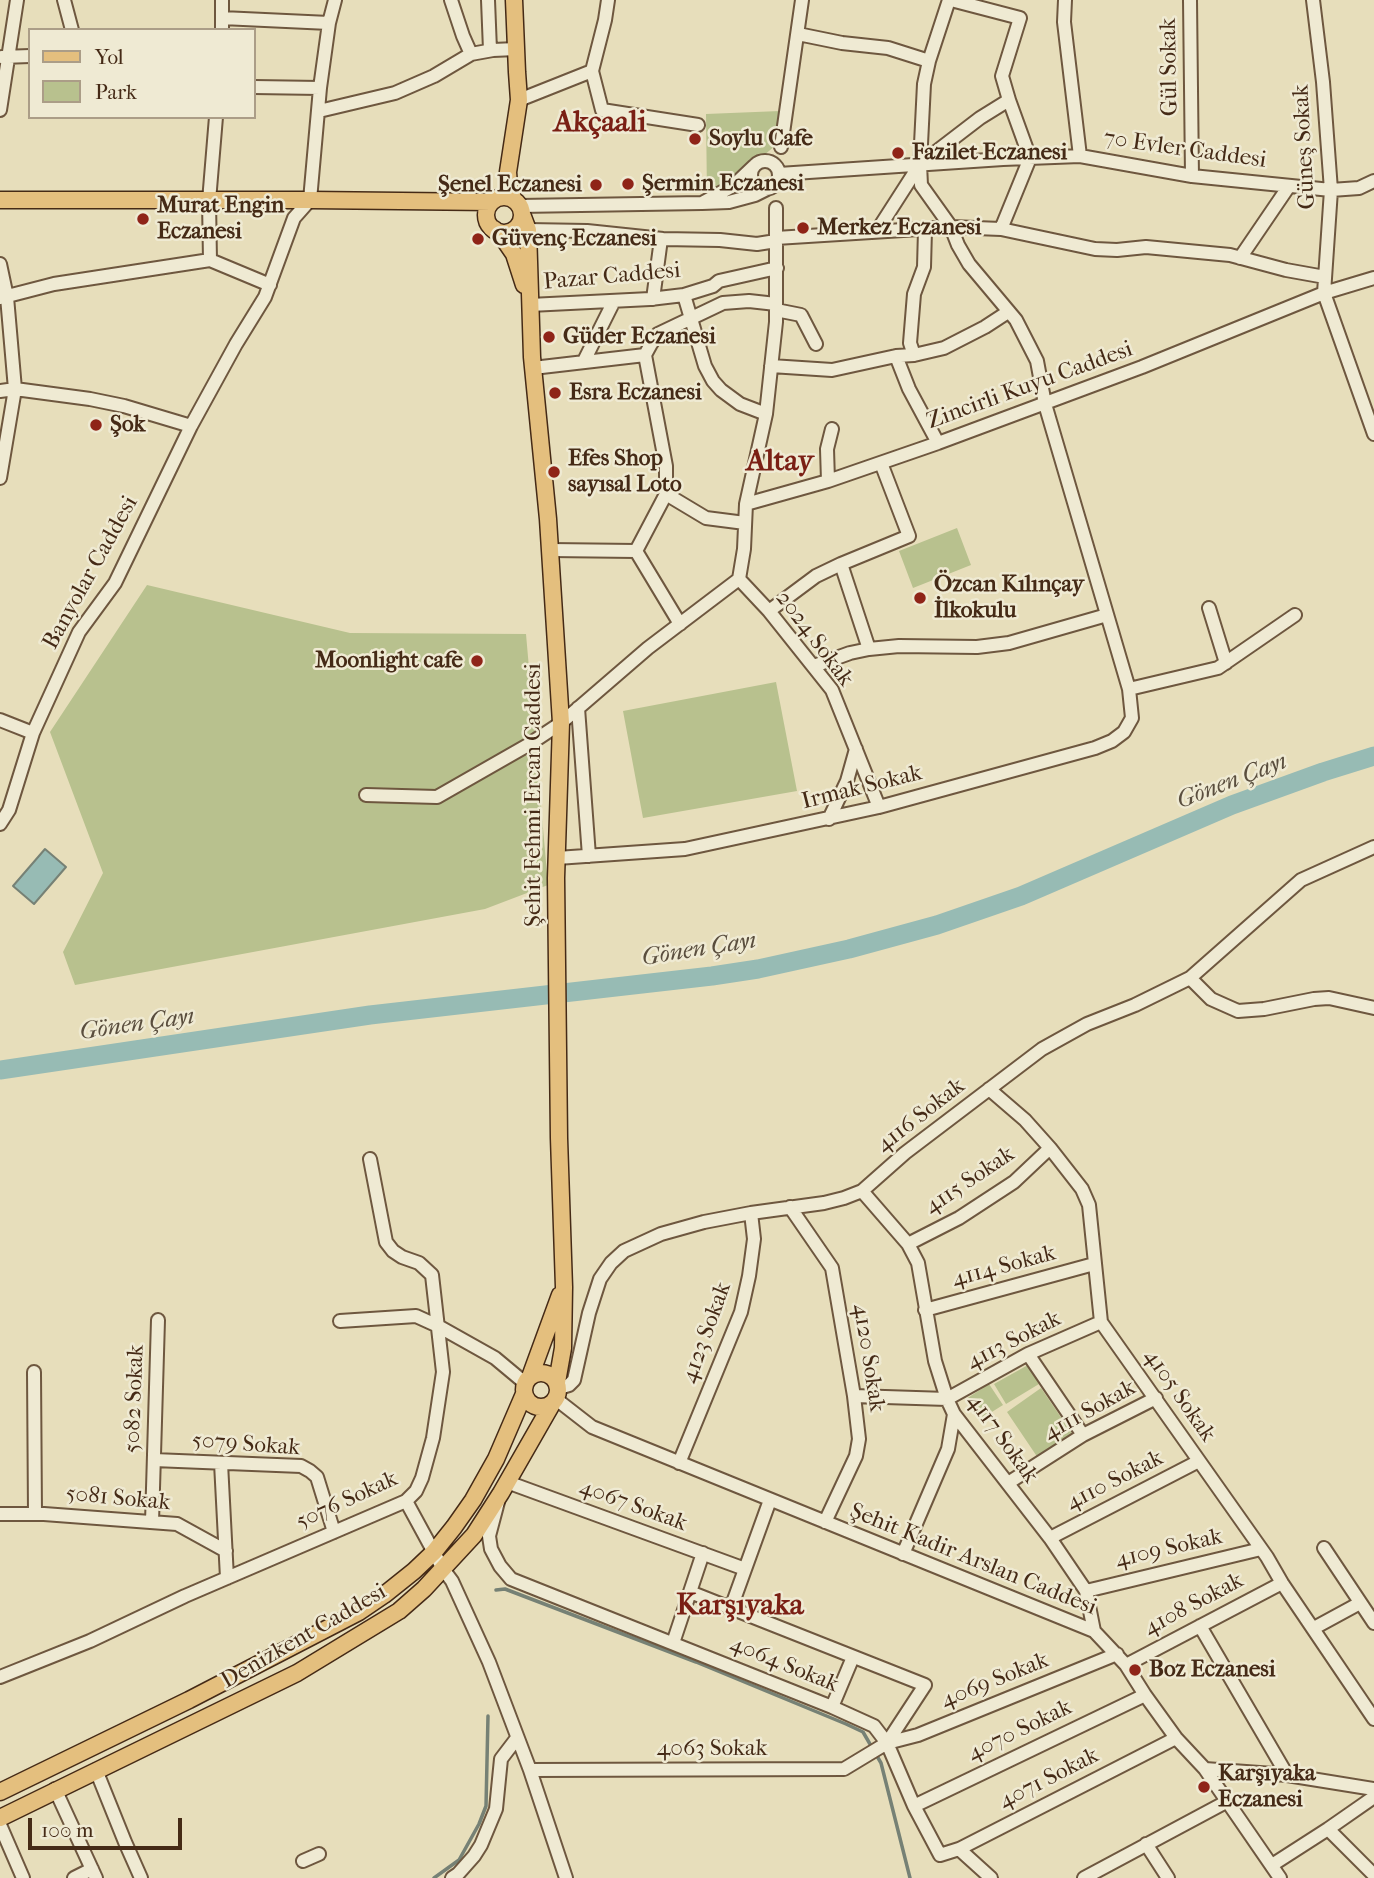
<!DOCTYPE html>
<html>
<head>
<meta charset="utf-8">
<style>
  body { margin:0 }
  #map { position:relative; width:1374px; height:1878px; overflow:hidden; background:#e7debb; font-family:"IM FELL French Canon",serif }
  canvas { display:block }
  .legend { position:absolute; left:28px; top:28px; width:228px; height:91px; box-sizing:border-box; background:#efead3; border:2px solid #ab9d87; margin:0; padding:9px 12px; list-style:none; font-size:21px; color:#452a16 }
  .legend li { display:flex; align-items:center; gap:14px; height:35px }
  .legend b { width:35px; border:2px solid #ab9d87 }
  .scale { position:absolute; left:28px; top:1818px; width:154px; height:32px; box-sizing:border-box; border:4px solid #452a16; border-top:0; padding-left:9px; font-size:21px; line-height:24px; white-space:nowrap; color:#452a16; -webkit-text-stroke:5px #efead3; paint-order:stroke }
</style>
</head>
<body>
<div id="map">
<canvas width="1374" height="1878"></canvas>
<ul class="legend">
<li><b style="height:9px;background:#e4bf7e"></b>Yol</li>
<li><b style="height:19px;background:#b8c18e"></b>Park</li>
</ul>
<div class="scale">100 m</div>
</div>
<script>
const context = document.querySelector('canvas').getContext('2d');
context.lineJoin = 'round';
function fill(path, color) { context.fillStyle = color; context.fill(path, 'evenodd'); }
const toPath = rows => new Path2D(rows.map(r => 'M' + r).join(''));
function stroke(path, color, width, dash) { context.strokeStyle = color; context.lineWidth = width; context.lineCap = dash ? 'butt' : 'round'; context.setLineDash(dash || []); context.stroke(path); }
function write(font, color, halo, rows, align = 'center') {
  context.font = font + ' "IM FELL French Canon",serif'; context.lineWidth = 5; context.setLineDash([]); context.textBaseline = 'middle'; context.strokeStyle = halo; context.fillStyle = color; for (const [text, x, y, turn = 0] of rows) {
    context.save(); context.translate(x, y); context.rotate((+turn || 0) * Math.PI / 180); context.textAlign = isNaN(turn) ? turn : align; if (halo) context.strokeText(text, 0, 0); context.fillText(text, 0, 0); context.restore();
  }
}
const green = toPath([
  [780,111,776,145,742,174,707,196,706,114],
  [957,528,971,565,913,588,899,551],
  [147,585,350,633,526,634,548,885,485,909,75,985,63,952,103,873,50,732],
  [776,682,797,791,643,818,623,711],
  [1028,1365,1039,1384,1006,1404,994,1384],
  [989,1384,1003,1405,979,1420,966,1399],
  [1041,1388,1073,1435,1038,1458,1007,1412]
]);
const water = toPath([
  [45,849,66,867,34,904,13,886,45,849]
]);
const stream = toPath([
  [496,1590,505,1589,696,1662,846,1724,863,1732,881,1763,910,1878],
  [434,1878,459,1860,479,1824,486,1806,488,1716]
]);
const river = toPath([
  [0,1070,370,1015,712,976,758,969,849,949,937,925,1021,896,1232,805,1323,772,1374,756]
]);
const minor = toPath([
  [64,0,72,30],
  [451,0,463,36,471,54],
  [488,0,490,50],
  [608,0,605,20,592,71,602,110,698,125],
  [951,0,1020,18,1002,76,1009,100,1030,158,1001,229],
  [1065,0,1064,22,1080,156],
  [1190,0,1192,176],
  [1313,0,1323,82,1331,190,1324,293,1374,434],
  [222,18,329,23],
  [222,30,222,0],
  [798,34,842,43,888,48,929,61],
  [2,57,30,56],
  [254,87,320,88],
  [519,100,592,71],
  [0,110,17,0],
  [319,111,395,93,434,76,471,54,493,50,516,49],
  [781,147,802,0],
  '751 175a14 14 0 1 1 28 0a14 14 0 1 1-28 0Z',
  [754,166,733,186,702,203,729,202,755,195,767,189],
  [779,174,1003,159,1080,156,1192,176,1331,190,1359,188,1374,181],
  [520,206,702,203],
  [528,230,587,231,663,239,720,240,757,244,776,241],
  [877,231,920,164,980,118,1009,100],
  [776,238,951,227,1001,229,1095,249,1117,250,1146,247,1230,255,1286,270,1325,277],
  [1240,258,1289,186],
  [210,260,209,201,216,117],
  [0,264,7,297,15,389,0,478],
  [684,295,705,366,713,381,721,390,740,404,766,414],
  [0,298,54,284,210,260,270,285],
  [653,299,661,239],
  [530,305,650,299,684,295,713,286,719,281,777,268],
  [776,310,801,315,816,344],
  [645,355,666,466,666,494,636,551,680,624],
  [645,355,651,344,658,334,723,303,749,301,776,304],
  [914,355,910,343,914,294,924,267,925,230],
  [896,356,909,389,938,443],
  [584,361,614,301],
  [771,366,832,370,896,356,914,355,944,348,985,327,1008,312],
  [533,368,645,355],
  [0,391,15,389,90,399,124,406,191,426],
  [828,481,827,449,832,429],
  [666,494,706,518,745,523],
  [746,504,828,481,938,443,1142,367,1324,293,1374,278],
  [550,550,636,551],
  [841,564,869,649],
  [739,579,769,611,832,690,879,807],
  [1209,608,1226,663],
  [769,611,816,576,841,564,909,536,881,463],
  [814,666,850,653,869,649,899,646,977,647,1009,643,1107,615],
  [1129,689,1218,668,1295,615],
  [578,708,589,856],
  [0,720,33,733],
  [366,795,437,797,528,745,561,723,648,648,739,579,744,549,746,504,766,414,776,322,776,208],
  [829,819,847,781,856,749],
  [0,824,9,810,33,733,79,632,115,583,191,426,236,344,265,297,294,218,310,200,320,88,329,23,335,0],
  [557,858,685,849,879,807,1095,748,1112,741,1124,732,1132,718,1129,689,1045,404,1037,361,1016,320,969,264,958,245,951,227,921,185,920,164,924,84,929,61,949,0],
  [1190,978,1301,880,1374,847],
  [989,1089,1025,1120,1050,1148,1082,1189,1089,1205,1101,1322,1267,1557,1282,1583,1374,1719],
  [862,1191,908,1244,918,1263,935,1361,947,1399,954,1414,1050,1538,1086,1591,1094,1631],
  [790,1207,832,1268,854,1396,859,1439,856,1456,825,1522],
  [908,1244,959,1218,1014,1182,1050,1148],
  [925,1310,1094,1264],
  [340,1321,416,1316,438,1326,495,1358,525,1383],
  [1028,1354,1083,1435],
  [34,1372,35,1514],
  [559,1388,569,1385,574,1380,589,1313,600,1279,611,1263,624,1251,661,1234,704,1222,751,1213,824,1203,844,1198,862,1191,905,1153,1042,1049,1087,1024,1135,1005,1190,978,1211,999,1238,1011,1264,1009,1314,999,1329,998,1374,1008],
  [854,1396,947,1399,1028,1354,1101,1322],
  [556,1399,592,1427,1094,1631,1126,1665,1145,1695,1176,1738,1205,1769,1280,1878],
  [154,1460,301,1466,310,1471,317,1477,334,1532],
  [221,1463,227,1578],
  [679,1463,741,1312,749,1276,754,1239,751,1213],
  [507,1482,745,1569],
  [1008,1483,1083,1435,1156,1398],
  [406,1501,443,1569,452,1581,489,1662,530,1770,566,1878],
  [498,1502,489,1536,491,1549,500,1566,511,1579,832,1707,874,1726,887,1743,914,1806,940,1855,959,1849,1176,1738],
  [0,1514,44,1514,177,1524,226,1551],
  [152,1522,158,1320],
  [1050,1538,1199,1461],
  [1324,1548,1374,1623],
  [903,1554,948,1449,954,1414],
  [1086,1591,1261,1549],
  [690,1592,925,1685,887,1743],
  [731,1608,770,1500],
  [1200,1626,1287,1775],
  [1314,1628,1360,1603],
  [673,1643,703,1553],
  [1126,1665,1282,1583],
  [0,1677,90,1641,185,1596,406,1501,416,1491,422,1478,433,1438,443,1372,432,1275,419,1263,402,1257,393,1251,386,1242,370,1159],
  [832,1707,853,1657],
  [1205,1769,1287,1775,1374,1789],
  [96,1770,125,1842,141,1878],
  [530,1770,844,1769,887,1743,918,1735,1117,1654],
  [55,1789,96,1878],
  [914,1806,1145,1695],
  [0,1825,23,1878],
  [1328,1829,1374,1875],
  [1146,1844,1168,1878],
  [959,1849,991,1878],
  [303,1861,319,1854],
  [1272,1865,1328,1829,1374,1797],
  [74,1878,92,1869],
  [452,1878,458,1874,474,1856,481,1845,496,1809,501,1759,517,1738],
  [1084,1878,1226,1802]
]);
const major = toPath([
  '486 215a18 18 0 1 1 36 0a18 18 0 1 1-36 0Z',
  [513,198,509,185,508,172,519,100,517,72,514,0],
  [0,200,310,200,491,202],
  [522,214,528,230,532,357,548,519,561,723,556,878,559,1138,564,1287,563,1348,557,1382],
  [494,229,503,238,514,254,524,285],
  '524 1390a17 17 0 1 1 34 0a17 17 0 1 1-34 0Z',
  [530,1377,560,1295],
  [0,1792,189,1700,359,1612,384,1595,414,1571,434,1552,454,1527,473,1500,496,1459,524,1394],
  [0,1818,297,1673,399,1611,424,1589,474,1535,501,1493,552,1404]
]);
const markers = [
  [695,139,7,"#8f2418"],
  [898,153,7,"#8f2418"],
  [628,184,7,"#8f2418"],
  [596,185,7,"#8f2418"],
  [143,219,7,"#8f2418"],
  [803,228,7,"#8f2418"],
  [478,239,7,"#8f2418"],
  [549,337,7,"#8f2418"],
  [555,393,7,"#8f2418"],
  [96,425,7,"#8f2418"],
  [554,472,7,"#8f2418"],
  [920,598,7,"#8f2418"],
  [477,661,7,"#8f2418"],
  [1135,1670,7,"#8f2418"],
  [1204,1787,7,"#8f2418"]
];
const streetNames = [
  ["Gül Sokak",1170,67,-91],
  ["Güneş Sokak",1305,147,-93],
  ["70 Evler Caddesi",1185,150,8],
  ["Pazar Caddesi",612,277,-5],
  ["Zincirli Kuyu Caddesi",1030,386,-20],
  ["Banyolar Caddesi",91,573,-61],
  ["2024 Sokak",814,639,53],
  ["Irmak Sokak",862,788,-14],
  ["Şehit Fehmi Ercan Caddesi",534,795,-90],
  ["4116 Sokak",921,1116,-38],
  ["4115 Sokak",970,1181,-34],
  ["4114 Sokak",1004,1267,-15],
  ["4123 Sokak",707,1333,-70],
  ["4113 Sokak",1014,1341,-27],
  ["4120 Sokak",868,1358,81],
  ["4105 Sokak",1179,1396,55],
  ["5082 Sokak",135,1399,-88],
  ["4111 Sokak",1090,1411,-29],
  ["4117 Sokak",1002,1439,54],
  ["5079 Sokak",246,1445,4],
  ["4110 Sokak",1115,1481,-27],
  ["5081 Sokak",118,1499,5],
  ["5076 Sokak",347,1501,-25],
  ["4067 Sokak",633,1506,20],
  ["4109 Sokak",1169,1549,-13],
  ["Şehit Kadir Arslan Caddesi",973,1560,22],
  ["4108 Sokak",1194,1605,-28],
  ["Denizkent Caddesi",304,1637,-30],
  ["4064 Sokak",784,1665,22],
  ["4069 Sokak",995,1681,-22],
  ["4070 Sokak",1020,1731,-26],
  ["4063 Sokak",712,1749],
  ["4071 Sokak",1049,1779,-27]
];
const poiNames = [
  ["Soylu Cafe",709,139],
  ["Fazilet Eczanesi",912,153],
  ["Şermin Eczanesi",642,184],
  ["Şenel Eczanesi",582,185,"right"],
  ["Murat Engin",157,206],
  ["Eczanesi",157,232],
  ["Merkez Eczanesi",817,228],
  ["Güvenç Eczanesi",492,239],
  ["Güder Eczanesi",563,337],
  ["Esra Eczanesi",569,393],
  ["Şok",110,425],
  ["Efes Shop",568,459],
  ["sayısal Loto",568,485],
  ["Özcan Kılınçay",934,585],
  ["İlkokulu",934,611],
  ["Moonlight cafe",463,661,"right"],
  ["Boz Eczanesi",1149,1670],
  ["Karşıyaka",1218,1774],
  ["Eczanesi",1218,1800]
];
const waterNames = [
  ["Gönen Çayı",1232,782,-21],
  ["Gönen Çayı",699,950,-9],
  ["Gönen Çayı",137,1025,-8]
];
const districtNames = [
  ["Akçaali",600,124],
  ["Altay",780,463],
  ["Karşıyaka",740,1607]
];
fill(green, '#b8c18e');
fill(water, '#97bbb4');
stroke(water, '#768175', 2);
stroke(stream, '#768175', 3.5);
stroke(river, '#97bbb4', 19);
stroke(minor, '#6e573f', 16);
stroke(major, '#452a16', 19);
stroke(minor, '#efead3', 12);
stroke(major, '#e4bf7e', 16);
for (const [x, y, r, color] of markers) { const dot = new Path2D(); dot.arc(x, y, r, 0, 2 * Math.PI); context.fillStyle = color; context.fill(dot); stroke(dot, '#efead3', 2.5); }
write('23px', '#452a16', '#efead3', streetNames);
write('bold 23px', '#452a16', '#efead3', poiNames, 'left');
write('italic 24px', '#5a4e3e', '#efead3', waterNames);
write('bold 30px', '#7a1f14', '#efead3', districtNames);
</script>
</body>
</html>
